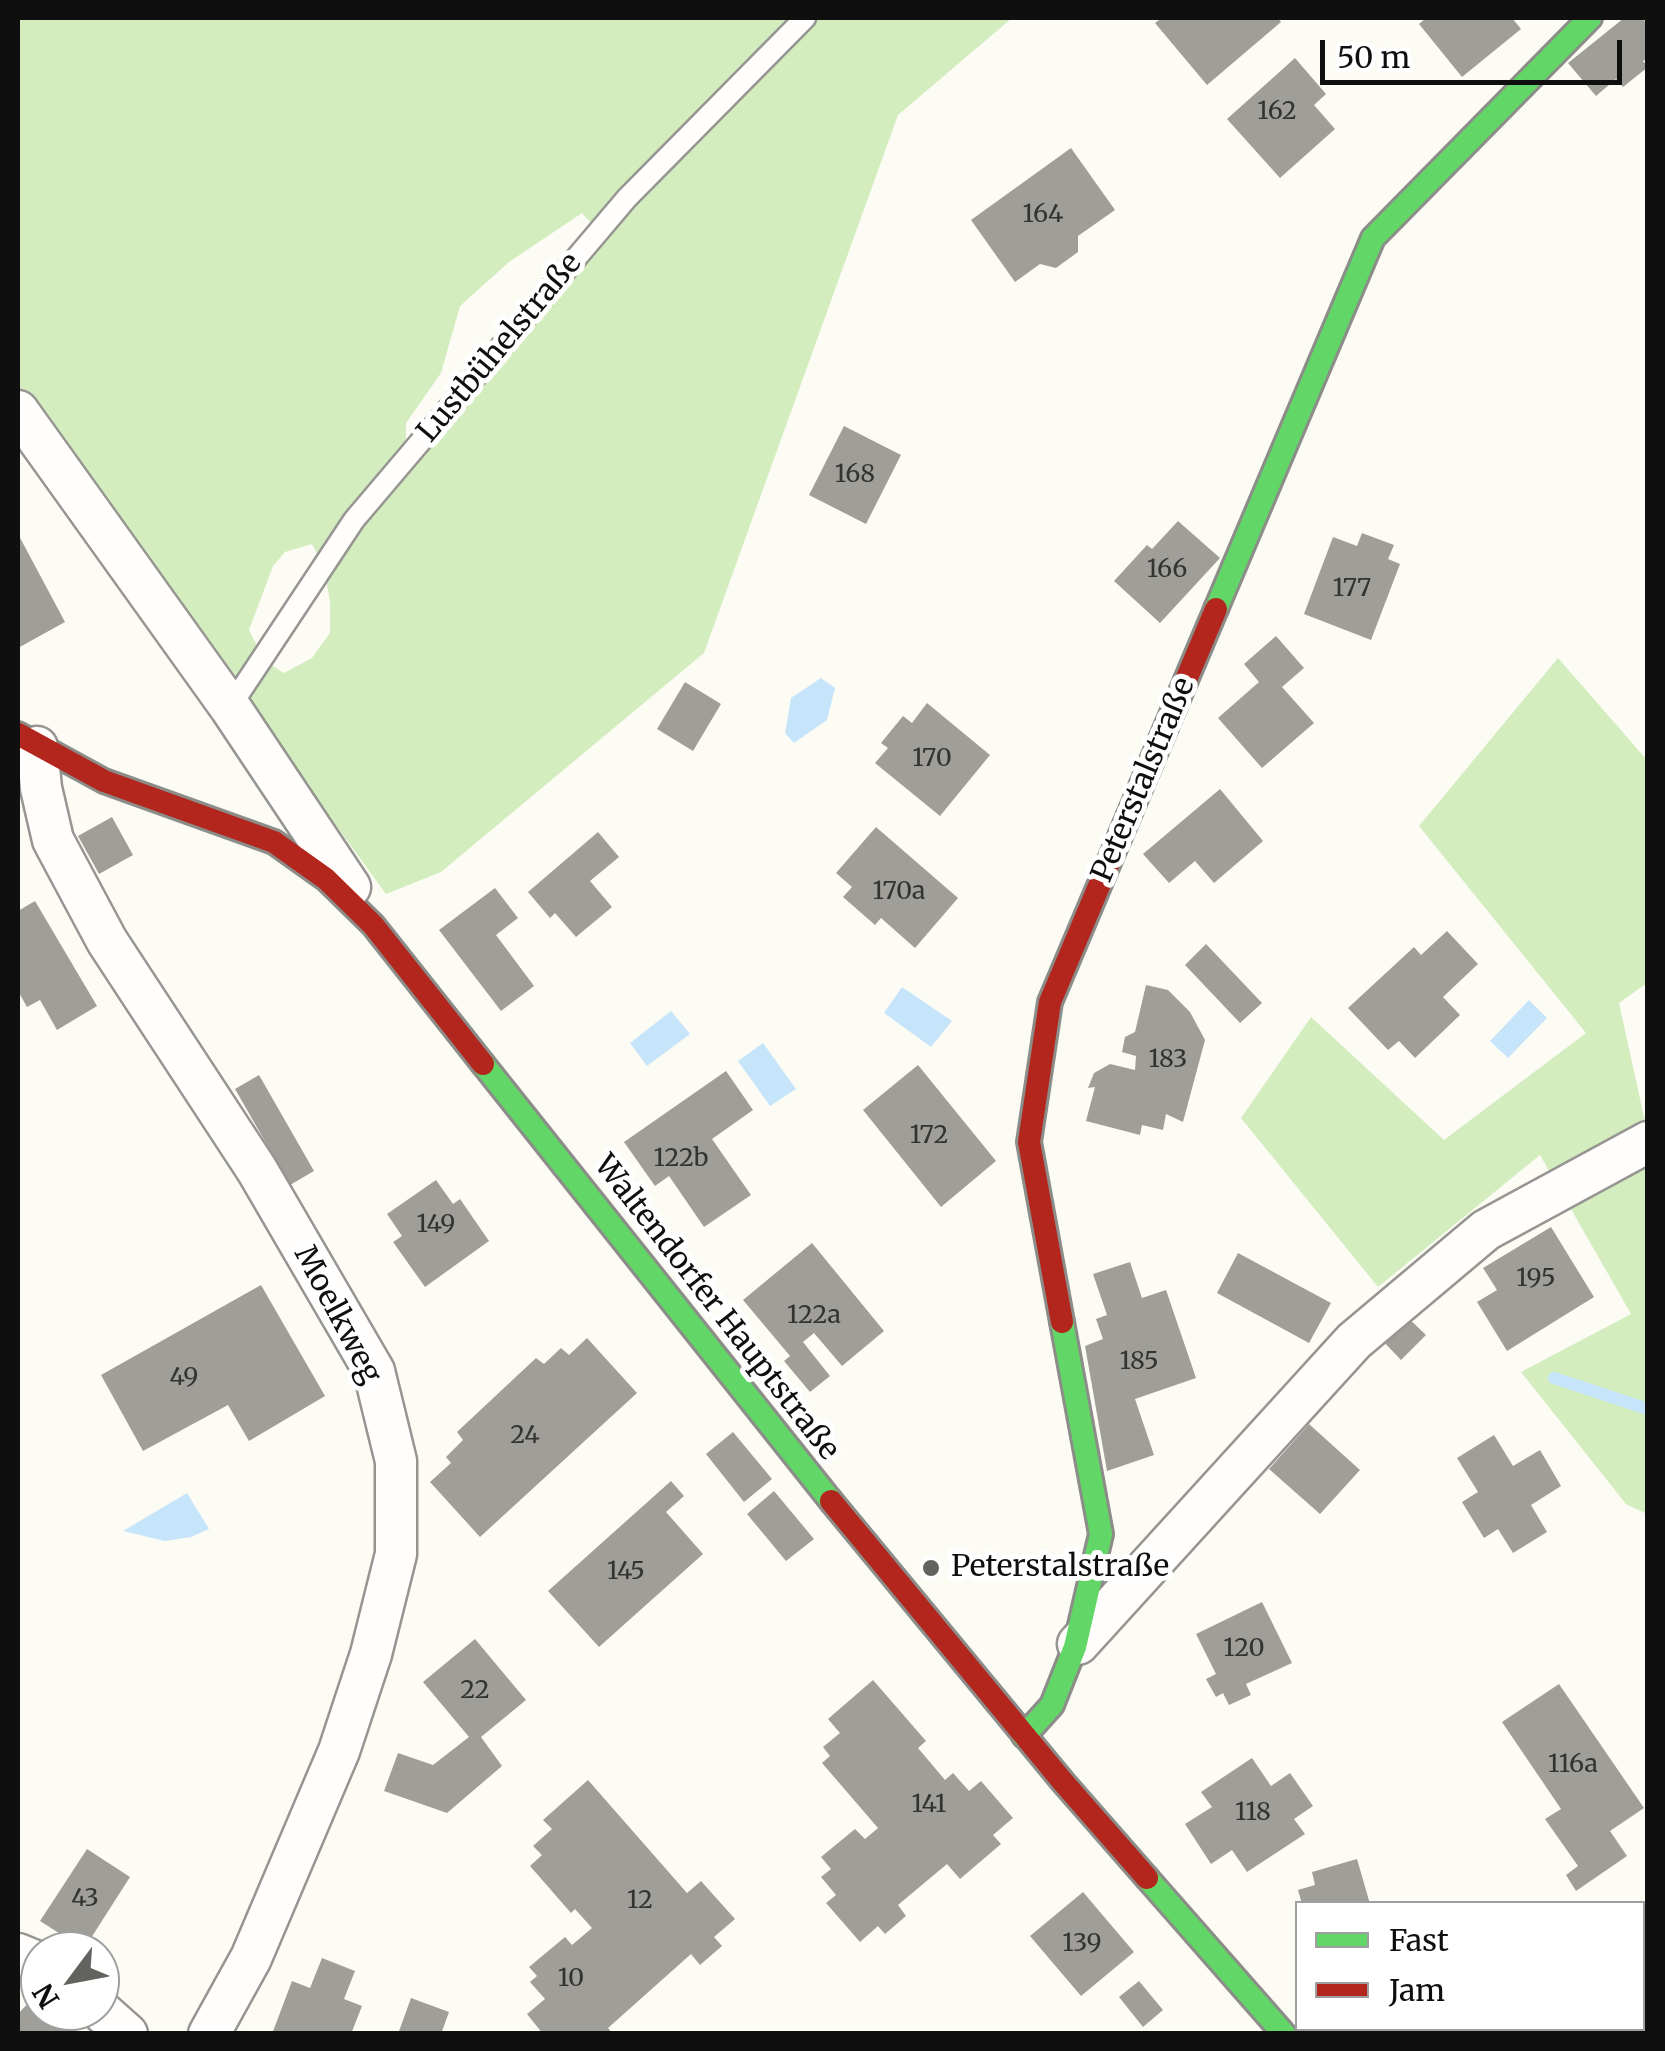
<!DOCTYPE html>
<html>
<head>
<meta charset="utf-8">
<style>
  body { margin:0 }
  #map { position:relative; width:1665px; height:2051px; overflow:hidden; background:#fcfbf4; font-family:Merriweather,serif }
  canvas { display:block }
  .frame { position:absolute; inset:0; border:20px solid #0f0f0f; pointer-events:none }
  .legend { position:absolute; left:1295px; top:1901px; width:350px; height:130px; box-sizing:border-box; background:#fff; border:2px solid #9f9f9f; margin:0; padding:12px 18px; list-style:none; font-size:30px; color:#0f0f0f }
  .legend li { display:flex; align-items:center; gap:20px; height:50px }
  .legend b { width:50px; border:2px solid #9f9f9f }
  .north { position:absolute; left:20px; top:1931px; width:100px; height:100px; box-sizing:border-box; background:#fff; border:2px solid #9f9f9f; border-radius:50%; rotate:238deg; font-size:28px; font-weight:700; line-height:40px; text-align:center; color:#0f0f0f }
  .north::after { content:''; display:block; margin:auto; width:35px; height:45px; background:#62625f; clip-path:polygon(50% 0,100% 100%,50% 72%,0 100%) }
  .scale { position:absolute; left:1320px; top:40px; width:302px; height:45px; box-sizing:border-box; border:5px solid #0f0f0f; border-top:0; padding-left:12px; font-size:30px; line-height:35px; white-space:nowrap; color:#0f0f0f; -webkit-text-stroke:8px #fff; paint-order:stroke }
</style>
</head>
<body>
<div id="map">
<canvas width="1665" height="2051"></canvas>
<div class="frame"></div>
<ul class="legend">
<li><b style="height:12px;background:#63d668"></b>Fast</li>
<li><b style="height:12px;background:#b3261e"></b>Jam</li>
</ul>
<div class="north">N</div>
<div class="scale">50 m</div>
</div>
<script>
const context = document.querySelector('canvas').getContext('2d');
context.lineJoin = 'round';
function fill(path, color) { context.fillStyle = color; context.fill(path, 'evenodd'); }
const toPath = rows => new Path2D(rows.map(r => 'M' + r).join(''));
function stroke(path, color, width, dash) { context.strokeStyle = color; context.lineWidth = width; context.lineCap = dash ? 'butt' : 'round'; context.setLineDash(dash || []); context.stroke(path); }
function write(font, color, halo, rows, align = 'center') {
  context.font = font + ' Merriweather,serif'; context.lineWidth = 10; context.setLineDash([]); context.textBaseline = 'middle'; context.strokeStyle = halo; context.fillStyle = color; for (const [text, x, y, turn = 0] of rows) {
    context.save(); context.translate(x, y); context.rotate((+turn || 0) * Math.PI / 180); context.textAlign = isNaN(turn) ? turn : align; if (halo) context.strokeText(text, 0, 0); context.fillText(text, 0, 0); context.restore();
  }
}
const forest = toPath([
  [18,18,1012,18,898,115,704,653,441,872,386,894,18,389],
  [582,213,591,223,477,364,406,442,406,423,441,373,460,306,509,262],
  [312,544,324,567,330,602,330,633,312,658,284,673,264,660,249,630,273,566,285,552],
  [1558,658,1647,760,1647,983,1619,1003,1647,1131,1647,1514,1626,1504,1521,1372,1631,1314,1540,1155,1378,1287,1241,1118,1311,1017,1444,1140,1586,1033,1419,826]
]);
const water = toPath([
  [821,678,835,688,827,720,794,743,785,733,791,698],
  [902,987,952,1021,931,1047,884,1013],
  [1529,1000,1547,1018,1508,1058,1490,1041],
  [671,1011,690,1034,647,1066,630,1043],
  [763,1043,796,1089,770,1106,738,1061],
  [187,1493,209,1529,191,1537,165,1541,123,1531]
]);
const stream = toPath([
  [1554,1378,1648,1409]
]);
const building = toPath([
  [1162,18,1278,18,1281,22,1207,85,1155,23],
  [1426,18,1512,18,1521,29,1462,77,1419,24],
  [1624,18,1642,18,1648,25,1648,58,1643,61,1648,67,1623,87,1616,79,1596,96,1568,63],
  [1295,58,1326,94,1314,105,1335,129,1280,178,1227,119],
  [1071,148,1115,210,1078,236,1078,252,1056,268,1040,264,1015,282,971,220],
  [844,426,901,455,866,524,809,495],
  [1178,521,1220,558,1160,623,1114,581,1147,545,1152,549],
  [1362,533,1394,545,1388,559,1400,564,1371,640,1304,614,1333,537,1357,546],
  [18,534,65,622,18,648],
  [1276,636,1304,668,1282,687,1314,723,1262,768,1218,718,1259,682,1244,664],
  [685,682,721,704,693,751,657,729],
  [927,703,990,755,940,816,875,763,888,748,881,743,903,716,912,723],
  [1220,789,1263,841,1214,883,1195,861,1169,883,1143,854],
  [112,817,133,855,99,874,78,836],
  [876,827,958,898,915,948,881,918,875,925,843,897,852,887,836,873],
  [598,832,619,857,590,881,612,907,576,937,555,913,550,918,528,892],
  [495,888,518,918,496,935,534,986,501,1011,439,930],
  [35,901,97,1006,57,1030,40,1000,27,1007,18,991,18,911],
  [1447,931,1478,964,1443,997,1460,1015,1415,1058,1399,1041,1388,1050,1348,1008,1414,947,1421,955],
  [1206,944,1262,1003,1240,1023,1185,965],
  [1146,985,1168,990,1190,1012,1205,1040,1183,1122,1166,1114,1163,1130,1142,1125,1140,1135,1086,1121,1095,1087,1088,1088,1094,1073,1110,1064,1135,1070,1136,1056,1122,1052,1125,1037,1135,1032],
  [918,1065,996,1161,941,1207,863,1110],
  [726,1071,753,1110,712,1139,751,1195,704,1227,669,1176,655,1186,624,1142],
  [259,1075,314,1171,290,1185,235,1089],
  [436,1180,453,1204,460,1199,489,1241,425,1287,393,1242,402,1236,387,1214],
  [1551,1227,1594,1297,1507,1351,1477,1302,1497,1290,1483,1268],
  [812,1243,884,1331,842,1366,814,1333,803,1342,830,1376,810,1392,784,1361,790,1356,743,1300],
  [1238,1253,1331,1303,1309,1343,1217,1293],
  [1130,1262,1142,1298,1166,1290,1196,1378,1135,1399,1154,1455,1107,1471,1085,1346,1103,1339,1096,1319,1107,1315,1093,1274],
  [261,1285,325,1396,249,1441,228,1405,143,1451,101,1375],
  [1403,1313,1426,1335,1401,1360,1379,1337],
  [587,1338,637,1393,480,1537,430,1482,451,1463,446,1457,463,1440,457,1432,536,1358,544,1364,561,1348,569,1355],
  [1309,1424,1360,1470,1320,1514,1269,1469],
  [733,1432,772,1479,744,1502,706,1454],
  [1494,1435,1513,1466,1540,1450,1561,1486,1531,1505,1547,1532,1513,1553,1498,1529,1484,1538,1462,1502,1478,1492,1457,1458],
  [671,1481,684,1496,666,1512,703,1554,599,1647,548,1591],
  [774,1491,814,1539,786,1561,747,1514],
  [1262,1602,1292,1663,1246,1684,1251,1695,1229,1705,1223,1693,1216,1697,1206,1679,1216,1674,1196,1634],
  [475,1639,526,1700,481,1737,502,1766,447,1813,384,1791,398,1753,433,1765,469,1737,423,1682],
  [873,1680,926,1741,918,1748,945,1780,953,1773,969,1791,981,1781,1013,1818,993,1835,1001,1844,960,1879,947,1864,898,1905,906,1916,885,1934,878,1926,860,1942,826,1903,836,1895,821,1877,831,1869,821,1857,855,1829,865,1839,878,1828,822,1763,830,1756,823,1747,840,1733,828,1719],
  [1559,1684,1644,1808,1610,1831,1627,1856,1576,1891,1566,1875,1578,1866,1545,1819,1561,1809,1502,1722],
  [1252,1758,1271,1786,1290,1773,1313,1806,1294,1819,1305,1834,1247,1872,1232,1850,1211,1864,1185,1824,1212,1807,1201,1792],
  [588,1780,687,1893,701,1881,735,1919,714,1937,722,1946,700,1965,691,1954,608,2028,613,2034,543,2034,527,2014,545,1999,530,1982,537,1976,529,1967,565,1937,572,1945,592,1928,575,1909,571,1913,530,1866,542,1855,533,1846,552,1829,543,1820],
  [87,1849,130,1877,84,1949,40,1921],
  [1357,1859,1370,1904,1302,1904,1298,1890,1315,1885,1312,1872],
  [1083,1892,1134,1952,1081,1996,1030,1936],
  [322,1958,355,1971,344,1999,362,2006,351,2034,272,2034,292,1981,310,1988],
  [1642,1968,1648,1973,1648,2034,1605,2034,1600,2028,1642,2028],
  [1139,1981,1163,2010,1143,2027,1119,1997],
  [34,1997,40,2002,40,2011,49,2011,73,2034,18,2034,18,2014],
  [411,1998,449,2012,441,2034,398,2034],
  [1412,2028,1428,2028,1432,2034,1407,2034]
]);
const lane = toPath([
  [230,707,354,520,627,198,805,18]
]);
const street = toPath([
  [18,411,230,707,350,887],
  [37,747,41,788,53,840,107,941,257,1170,374,1371,396,1461,396,1554,371,1654,339,1751,251,1958,209,2034],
  [1078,1644,1354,1341,1486,1230,1648,1142],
  [18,1954,40,1963],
  [100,2010,127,2034]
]);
const fast = toPath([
  [1216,609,1373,238,1590,18],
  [483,1064,831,1501],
  [1024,1736,1052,1705,1075,1647,1101,1534,1062,1322],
  [1147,1878,1284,2034]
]);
const jam = toPath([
  [18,734,104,781,274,842,326,879,373,925,483,1064],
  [1062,1322,1029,1142,1050,1002,1216,609],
  [831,1501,1063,1782,1147,1878]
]);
const markers = [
  [931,1568,10,"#62625f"]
];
const numberNames = [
  ["162",1277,112],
  ["164",1043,215],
  ["168",855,475],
  ["166",1167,570],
  ["177",1352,589],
  ["170",932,759],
  ["170a",899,892],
  ["183",1168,1060],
  ["172",929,1136],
  ["122b",681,1159],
  ["149",436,1225],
  ["195",1536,1279],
  ["122a",814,1316],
  ["185",1139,1362],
  ["49",184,1378],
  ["24",525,1436],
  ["145",626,1572],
  ["120",1244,1649],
  ["22",475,1691],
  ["116a",1573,1765],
  ["141",929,1805],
  ["118",1253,1813],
  ["43",85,1899],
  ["12",640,1901],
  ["139",1082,1944],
  ["10",571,1979]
];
const streetNames = [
  ["Lustbühelstraße",500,348,-50],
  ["Peterstalstraße",1144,780,-67],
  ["Waltendorfer Hauptstraße",716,1308,52],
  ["Moelkweg",337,1315,62]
];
const poiNames = [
  ["Peterstalstraße",951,1568]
];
fill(forest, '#d3edbf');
fill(water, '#c7e5fa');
stroke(stream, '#c7e5fa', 12);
fill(building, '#a09e99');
stroke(lane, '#969592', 25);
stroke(street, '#969592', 45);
stroke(fast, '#8c8c89', 28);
stroke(jam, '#8c8c89', 28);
stroke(lane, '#fffefd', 20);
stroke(street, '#fffefd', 40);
stroke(fast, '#63d668', 22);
stroke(jam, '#b3261e', 22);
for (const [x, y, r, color] of markers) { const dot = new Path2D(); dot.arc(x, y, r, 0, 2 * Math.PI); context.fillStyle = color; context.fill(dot); stroke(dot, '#fff', 4); }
write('25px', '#333332', null, numberNames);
write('30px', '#0f0f0f', '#fff', streetNames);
write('30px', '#0f0f0f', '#fff', poiNames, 'left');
</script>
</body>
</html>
